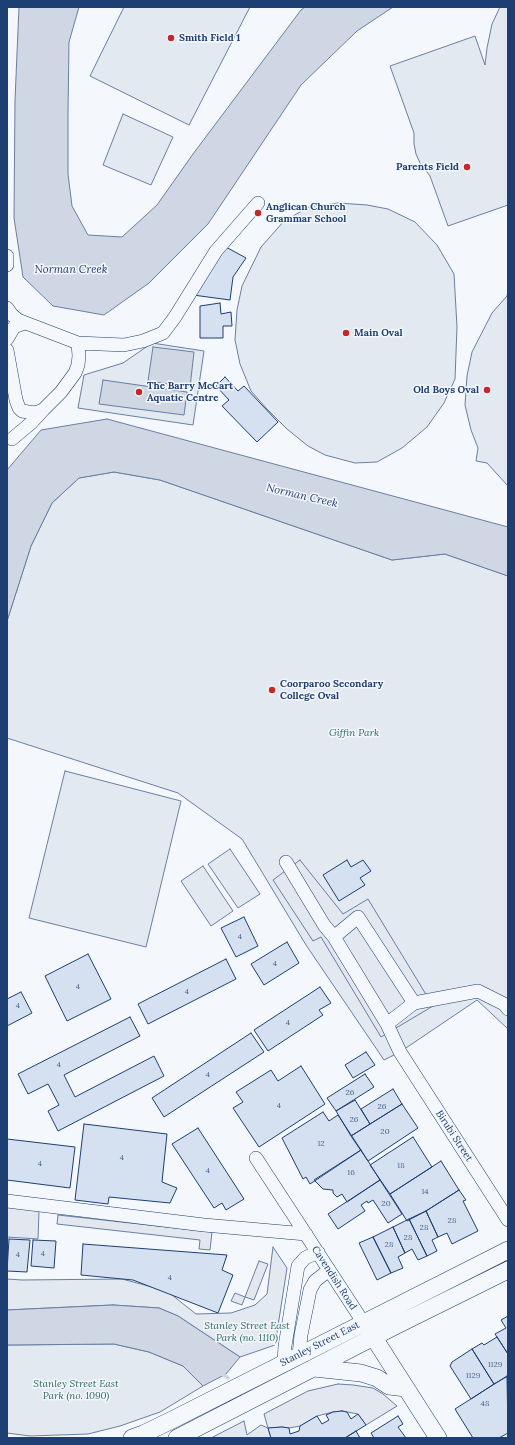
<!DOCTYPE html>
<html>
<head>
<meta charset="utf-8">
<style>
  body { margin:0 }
  #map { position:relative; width:515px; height:1445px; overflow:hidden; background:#f4f7fb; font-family:Lora,serif }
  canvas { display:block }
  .frame { position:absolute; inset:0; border:8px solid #1d3f73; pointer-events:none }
</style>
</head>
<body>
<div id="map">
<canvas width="515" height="1445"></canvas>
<div class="frame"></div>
</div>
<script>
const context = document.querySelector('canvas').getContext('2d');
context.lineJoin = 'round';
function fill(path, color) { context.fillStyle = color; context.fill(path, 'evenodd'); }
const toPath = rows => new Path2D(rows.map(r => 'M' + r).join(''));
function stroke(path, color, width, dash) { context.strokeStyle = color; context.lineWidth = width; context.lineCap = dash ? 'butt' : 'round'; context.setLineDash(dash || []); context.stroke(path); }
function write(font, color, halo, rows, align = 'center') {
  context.font = font + ' Lora,serif'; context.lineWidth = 3; context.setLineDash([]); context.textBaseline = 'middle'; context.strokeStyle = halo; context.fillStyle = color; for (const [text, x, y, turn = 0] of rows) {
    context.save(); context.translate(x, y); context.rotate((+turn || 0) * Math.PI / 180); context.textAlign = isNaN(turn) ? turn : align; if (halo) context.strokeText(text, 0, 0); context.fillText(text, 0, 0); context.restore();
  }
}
const green = toPath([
  [124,7,250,7,189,125,90,76,124,7],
  [500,7,508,7,508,205,448,226,430,176,420,163,416,154,414,144,414,133,390,66,475,36,485,65,487,48,492,24,500,7],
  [123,114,173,137,151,185,103,165,123,114],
  [338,203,367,205,388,209,415,222,437,245,454,274,457,327,455,379,444,403,427,427,402,448,377,462,355,463,325,455,308,446,287,429,267,409,251,391,240,364,235,340,237,310,242,286,261,247,284,221,309,207,338,203],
  [508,290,508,486,487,463,476,461,478,448,471,430,465,405,467,376,472,352,492,313,507,296,508,290],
  [152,343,204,351,193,425,78,408,84,375,123,363,152,343],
  [114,472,160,480,392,560,445,554,508,576,508,1029,477,1000,400,1052,384,1060,306,945,242,839,178,793,7,738,7,621,31,546,52,503,79,478,114,472],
  [65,771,181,801,146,947,29,918,65,771],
  [230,849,260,894,238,908,208,864,230,849],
  [203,866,233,911,211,926,181,881,203,866],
  [273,1247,287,1268,275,1345,240,1357,178,1316,159,1308,113,1305,7,1310,7,1279,22,1280,122,1279,167,1291,196,1314,231,1313,255,1305,267,1294,273,1247],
  [114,1344,149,1352,183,1366,203,1386,160,1412,120,1426,88,1434,30,1436,7,1433,7,1345,114,1344],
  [244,1421,247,1435,261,1425,268,1428,271,1438,211,1438,244,1421]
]);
const parking = toPath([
  [300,860,343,914,368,899,433,1006,381,1037,321,937,313,941,273,880,300,860],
  [7,1207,39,1210,38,1239,7,1237,7,1207],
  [58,1215,212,1232,210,1250,199,1249,200,1240,57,1224,58,1215],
  [259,1261,268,1264,254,1300,245,1297,242,1305,231,1301,235,1293,245,1297,259,1261],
  [338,1384,353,1385,373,1388,383,1394,397,1406,366,1425,358,1414,342,1411,333,1412,317,1416,300,1426,289,1428,282,1427,268,1428,264,1414,308,1391,338,1384]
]);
const water = toPath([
  [19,7,79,7,69,42,68,112,68,174,72,206,88,235,122,237,157,205,193,154,301,10,305,7,393,7,357,31,301,85,208,224,149,283,104,315,53,306,23,277,14,218,15,100,19,7],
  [153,347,194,352,190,387,148,381,153,347],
  [103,380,187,392,184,415,99,404,103,380],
  [107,419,508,527,508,576,445,554,392,560,160,480,114,472,79,478,52,503,31,546,7,621,7,470,41,430,107,419],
  [113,1305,159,1308,178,1316,240,1357,226,1374,203,1386,183,1366,149,1352,114,1344,7,1345,7,1310,113,1305]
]);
const stream = toPath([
  [220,1373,228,1378]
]);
const building = toPath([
  [224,246,246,258,233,277,230,300,193,295,224,246],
  [220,303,221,314,231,312,232,326,223,326,223,338,200,338,200,306,220,303],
  [225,377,238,391,244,386,278,422,257,442,222,406,229,400,216,386,225,377],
  [347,860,351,867,363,860,371,871,360,878,365,885,339,901,323,875,347,860],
  [244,917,258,946,236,957,221,928,244,917],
  [287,942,299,963,264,985,251,964,287,942],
  [88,954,111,999,67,1021,45,976,88,954],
  [226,959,236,979,148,1024,138,1004,226,959],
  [320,987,331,1003,319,1010,323,1015,268,1051,254,1030,320,987],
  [21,992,32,1013,7,1026,7,999,21,992],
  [130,1017,140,1036,64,1075,75,1097,154,1056,164,1076,58,1131,48,1111,59,1105,48,1084,28,1094,18,1074,130,1017],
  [251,1033,264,1052,164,1117,152,1098,251,1033],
  [366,1052,375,1065,353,1078,345,1065,366,1052],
  [301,1066,325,1104,259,1147,233,1108,243,1102,236,1092,271,1070,278,1081,301,1066],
  [365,1074,374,1087,336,1111,327,1098,365,1074],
  [393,1089,402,1104,370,1124,361,1109,393,1089],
  [355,1100,370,1124,351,1136,336,1111,355,1100],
  [402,1104,418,1128,368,1161,351,1136,402,1104],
  [323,1112,329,1121,338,1115,361,1150,310,1184,306,1177,303,1179,282,1138,323,1112],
  [84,1124,167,1134,162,1182,177,1188,170,1203,109,1197,108,1204,75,1200,84,1124],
  [198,1128,244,1199,226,1210,222,1203,214,1208,172,1144,198,1128],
  [413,1137,432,1167,390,1194,370,1165,413,1137],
  [7,1139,75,1147,70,1188,7,1180,7,1139],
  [361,1150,380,1180,347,1202,342,1194,337,1197,333,1193,333,1190,323,1189,314,1180,361,1150],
  [441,1161,459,1190,426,1211,407,1221,390,1194,441,1161],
  [380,1180,402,1214,388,1223,373,1200,368,1203,367,1201,361,1205,365,1211,338,1229,328,1214,380,1180],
  [459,1190,466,1200,463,1201,478,1231,452,1244,447,1233,438,1237,426,1211,459,1190],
  [426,1211,438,1237,432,1240,437,1251,427,1256,409,1219,426,1211],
  [409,1219,427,1256,418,1260,412,1249,405,1253,393,1227,409,1219],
  [393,1227,405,1253,398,1257,403,1268,391,1273,373,1237,393,1227],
  [373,1237,391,1273,377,1280,359,1243,373,1237],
  [9,1239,30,1240,27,1272,7,1271,9,1239],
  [33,1240,56,1241,54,1268,31,1266,33,1240],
  [83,1244,227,1255,222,1270,233,1275,218,1313,133,1280,81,1275,83,1244],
  [508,1316,508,1354,495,1334,506,1328,501,1320,508,1316],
  [497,1337,508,1354,508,1376,494,1384,472,1349,482,1343,484,1345,497,1337],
  [472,1349,494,1384,471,1399,450,1366,452,1362,472,1349],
  [507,1376,508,1433,499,1438,473,1438,455,1409,507,1376],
  [342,1411,347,1412,351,1419,358,1414,366,1425,345,1438,271,1438,268,1428,282,1427,289,1428,290,1434,299,1431,300,1426,317,1416,322,1424,329,1420,326,1415,333,1412,342,1411],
  [398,1416,403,1424,398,1427,406,1438,374,1438,371,1433,398,1416],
  [356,1431,360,1438,345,1438,356,1431]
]);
const minor = toPath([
  [7,256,7,265],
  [7,308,12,315,18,320,78,343,79,356,78,365,75,373,61,392,43,410,35,413,22,411,19,408,16,400,7,350],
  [7,339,14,327,25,323],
  [78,343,124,345,143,341,163,333,175,317,216,251,258,203],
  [12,439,31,423,43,410],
  [286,862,324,925,334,937,387,1024,400,1052,508,1220],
  [334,937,358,917,414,1003,387,1024],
  [414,1003,478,991,504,1004,508,1009],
  [256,1158,363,1322],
  [7,1201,204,1225,306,1234],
  [299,1355,301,1335,310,1290,315,1281,329,1270],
  [284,1362,285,1346,298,1266,305,1258,318,1252]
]);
const major = toPath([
  [367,1327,438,1438],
  [314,1368,361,1373,377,1378,389,1386,406,1388],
  [132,1438,143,1434,172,1420,508,1250],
  [177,1438,395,1326,508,1270]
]);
const markers = [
  [171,38,4,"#c62828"],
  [467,167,4,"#c62828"],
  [258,213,4,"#c62828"],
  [346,333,4,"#c62828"],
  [487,390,4,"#c62828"],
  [139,392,4,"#c62828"],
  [272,690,4,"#c62828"]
];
const numberNames = [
  ["4",240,937],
  ["4",275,964],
  ["4",78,987],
  ["4",187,992],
  ["4",18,1006],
  ["4",288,1023],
  ["4",59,1065],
  ["4",208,1075],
  ["26",350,1093],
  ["4",279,1106],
  ["26",382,1107],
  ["26",354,1120],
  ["20",385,1132],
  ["12",321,1144],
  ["4",122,1158],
  ["4",40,1164],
  ["18",401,1166],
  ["4",208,1171],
  ["16",351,1173],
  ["14",425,1192],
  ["20",386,1204],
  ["28",452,1221],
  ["28",424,1228],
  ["28",408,1238],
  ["28",389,1245],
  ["4",43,1254],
  ["4",18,1255],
  ["4",170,1278],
  ["1129",495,1365],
  ["1129",473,1376],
  ["48",485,1404]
];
const poiNames = [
  ["Smith Field 1",179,38],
  ["Parents Field",459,167,"right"],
  ["Anglican Church",266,207],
  ["Grammar School",266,219],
  ["Main Oval",354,333],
  ["The Barry McCart",147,386],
  ["Aquatic Centre",147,398],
  ["Old Boys Oval",479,390,"right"],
  ["Coorparoo Secondary",280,684],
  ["College Oval",280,696]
];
const parkNames = [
  ["Giffin Park",354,733],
  ["Stanley Street East",247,1326],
  ["Park (no. 1110)",247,1338],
  ["Stanley Street East",76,1384],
  ["Park (no. 1090)",76,1396]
];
const streetNames = [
  ["Birubi Street",454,1136,57],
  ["Cavendish Road",334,1278,57],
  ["Stanley Street East",320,1344,-27]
];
const waterNames = [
  ["Norman Creek",71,270],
  ["Norman Creek",302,496,13]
];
fill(green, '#e3e9f0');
stroke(green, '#687fa3', 1);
fill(parking, '#e3e8f0');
stroke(parking, '#687fa3', 1);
fill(water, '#cfd7e4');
stroke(water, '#687fa3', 1);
stroke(stream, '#cfd7e4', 3.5);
fill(building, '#d5e0f0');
stroke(building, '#1d3f73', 1);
stroke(minor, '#1d3f73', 14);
stroke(major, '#1d3f73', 18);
stroke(minor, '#f4f7fb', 13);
stroke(major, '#f4f7fb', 17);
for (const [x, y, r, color] of markers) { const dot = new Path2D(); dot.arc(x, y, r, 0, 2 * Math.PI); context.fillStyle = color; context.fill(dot); stroke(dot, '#f4f7fb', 1.5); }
write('8px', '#4b6792', null, numberNames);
write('bold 10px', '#1d3f73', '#f4f7fb', poiNames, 'left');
write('italic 10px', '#2c6c60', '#f4f7fb', parkNames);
write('10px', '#1d3f73', '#f4f7fb', streetNames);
write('italic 11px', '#1d3f73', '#f4f7fb', waterNames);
</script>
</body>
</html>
